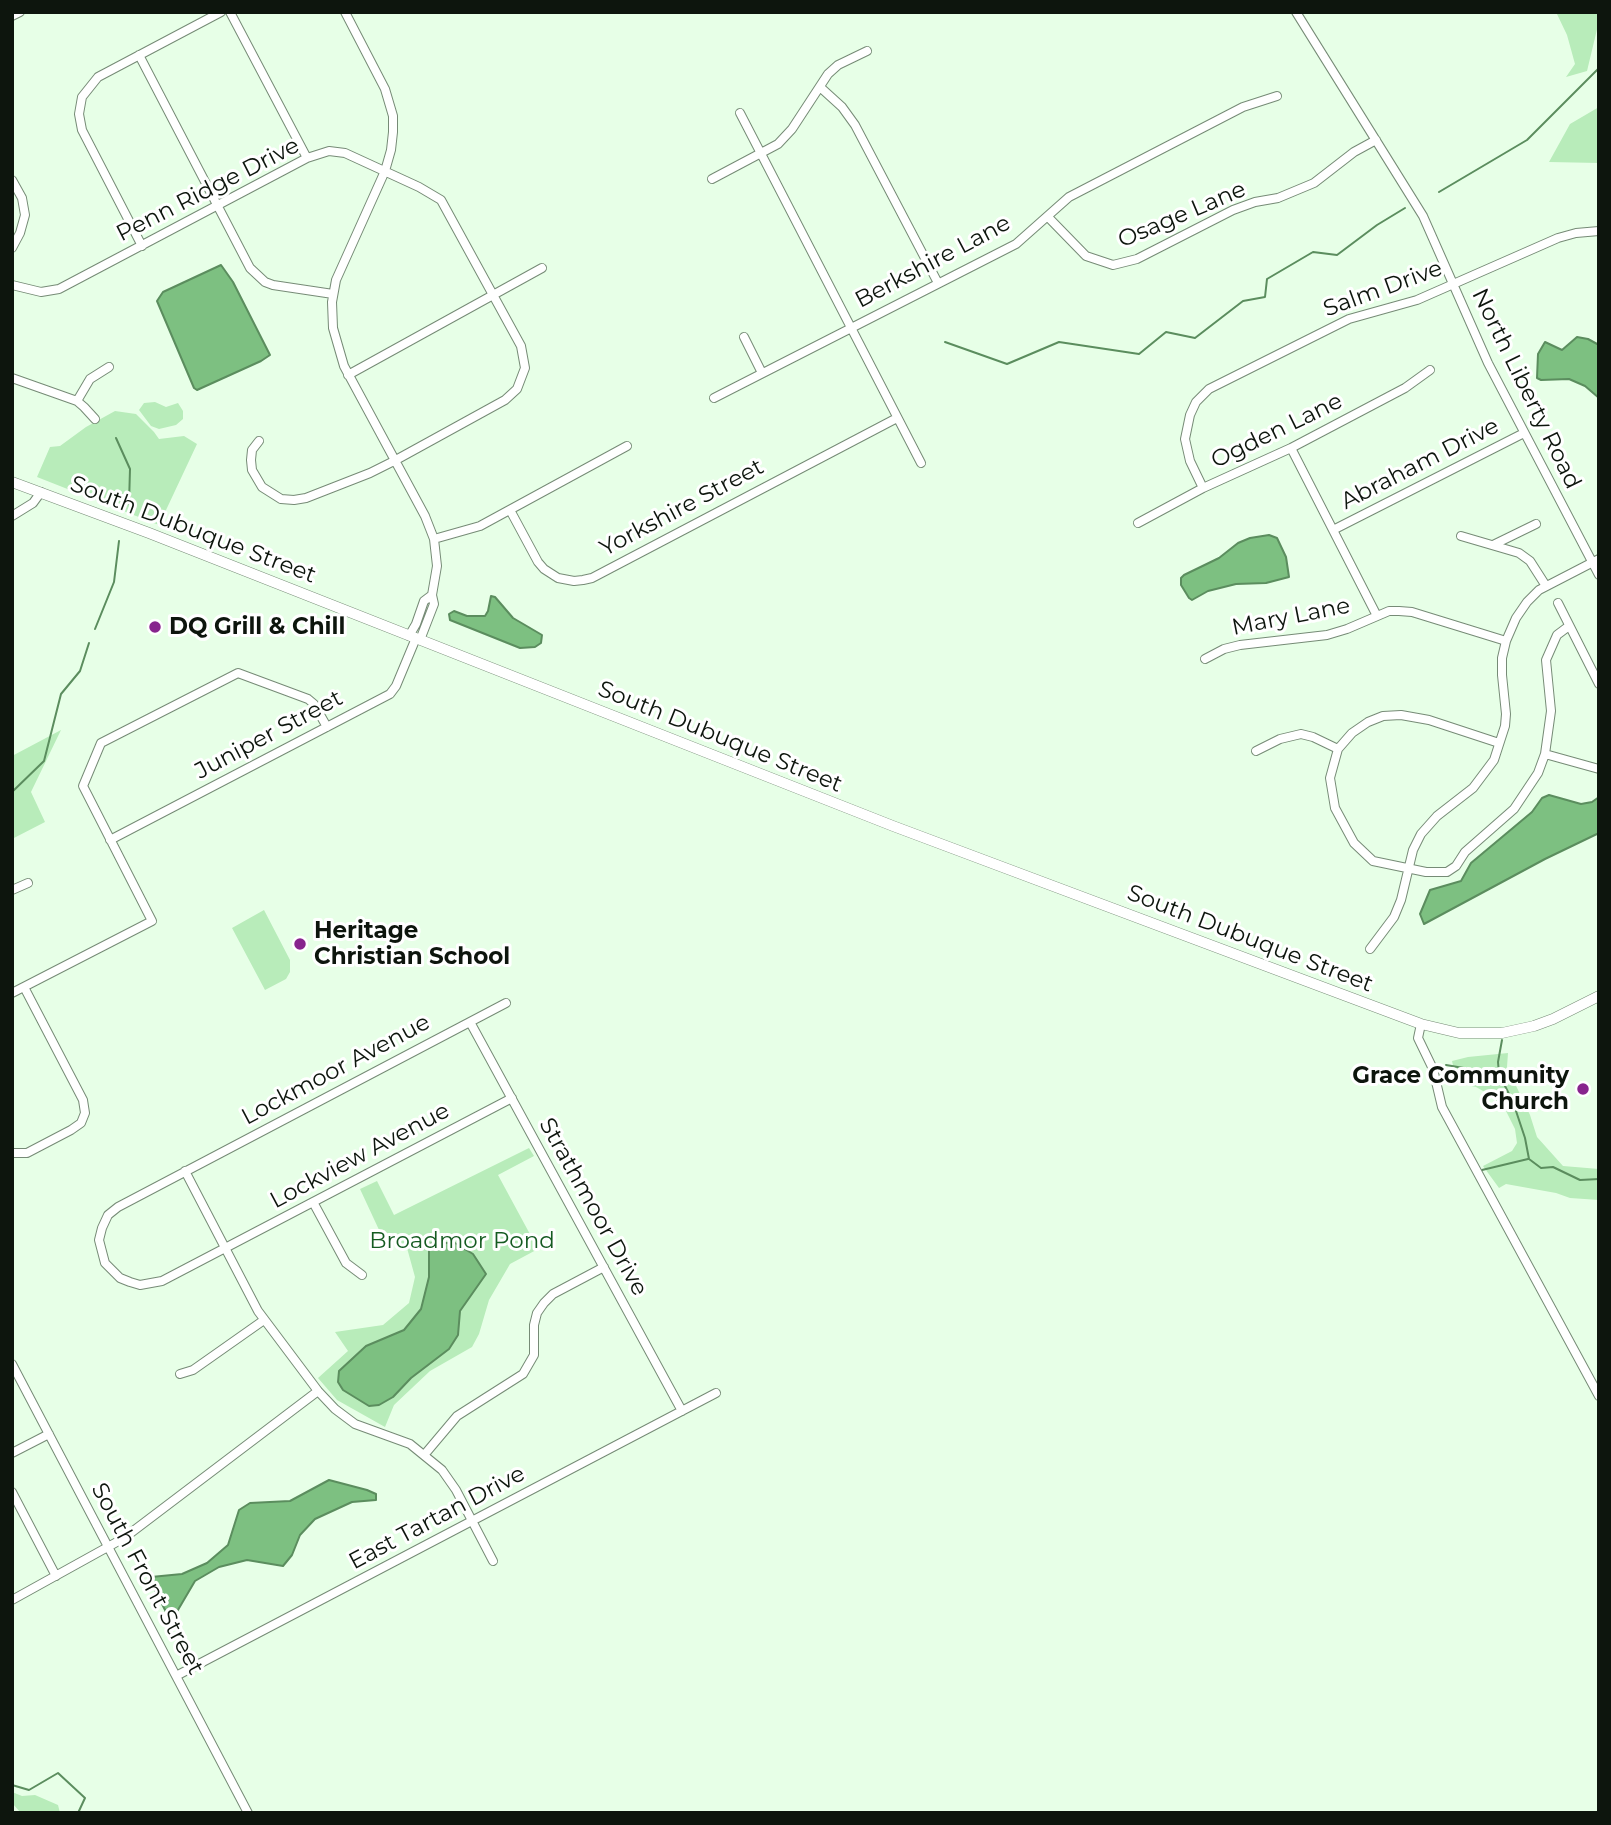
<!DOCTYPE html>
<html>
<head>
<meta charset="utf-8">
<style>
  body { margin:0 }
  #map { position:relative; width:1611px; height:1825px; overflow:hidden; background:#e7ffe7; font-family:Montserrat,sans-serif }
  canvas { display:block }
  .frame { position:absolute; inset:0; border:14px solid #0d150d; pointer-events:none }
</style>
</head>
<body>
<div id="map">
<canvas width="1611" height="1825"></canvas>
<div class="frame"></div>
</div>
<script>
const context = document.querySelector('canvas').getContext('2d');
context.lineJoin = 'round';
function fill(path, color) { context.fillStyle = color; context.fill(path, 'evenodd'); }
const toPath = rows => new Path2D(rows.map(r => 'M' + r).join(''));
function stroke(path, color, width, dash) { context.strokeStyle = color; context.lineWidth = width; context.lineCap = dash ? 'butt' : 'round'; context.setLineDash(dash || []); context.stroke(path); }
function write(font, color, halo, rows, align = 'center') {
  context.font = font + ' Montserrat,sans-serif'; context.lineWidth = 6; context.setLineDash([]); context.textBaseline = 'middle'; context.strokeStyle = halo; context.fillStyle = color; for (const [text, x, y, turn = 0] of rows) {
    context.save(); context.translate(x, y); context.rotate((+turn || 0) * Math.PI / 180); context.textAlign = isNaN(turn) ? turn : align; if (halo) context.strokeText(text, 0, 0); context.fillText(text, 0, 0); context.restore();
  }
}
const green = toPath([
  [1556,12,1599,12,1599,21,1587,71,1566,77,1575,64,1567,35],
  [1599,107,1599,163,1549,162,1570,124],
  [155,402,166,407,178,403,183,411,183,419,176,425,159,429,151,426,139,410,144,403],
  [115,411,136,414,154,432,159,439,184,436,197,444,159,525,37,477,50,447,60,446,86,427],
  [61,730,31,792,45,822,12,839,12,756],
  [264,910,290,960,290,972,286,979,265,990,232,928],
  [1508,1053,1507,1067,1530,1115,1537,1137,1563,1166,1599,1169,1599,1200,1570,1198,1556,1193,1506,1184,1499,1188,1483,1166,1512,1151,1517,1143,1515,1129,1506,1111,1490,1095,1476,1087,1457,1083,1452,1061,1468,1057],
  [529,1148,534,1156,498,1175,538,1249,510,1264,489,1300,479,1334,472,1347,430,1371,394,1405,385,1427,337,1400,318,1378,348,1351,335,1332,383,1325,409,1303,415,1277,407,1248,380,1232,360,1189,377,1181,394,1215],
  [12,1792,22,1796,35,1795,58,1805,60,1813,21,1813,12,1803]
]);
const water = toPath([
  [221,265,233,282,270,355,261,361,197,390,194,388,157,301,163,292,221,265],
  [1577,337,1588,339,1599,345,1599,398,1585,386,1569,379,1541,380,1537,378,1538,354,1545,342,1562,350,1577,337],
  [1269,535,1277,538,1286,557,1289,577,1266,583,1236,584,1208,591,1192,600,1189,598,1181,585,1181,578,1184,575,1219,558,1238,543,1250,538,1269,535],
  [491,596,495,597,513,618,542,635,541,643,535,647,520,648,450,620,449,614,454,611,467,616,485,616,488,611,491,596],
  [1549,795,1581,804,1592,802,1599,797,1599,833,1545,859,1424,924,1420,914,1430,890,1461,881,1471,863,1532,812,1542,798,1549,795],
  [434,1243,455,1243,473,1254,486,1274,460,1311,458,1335,449,1349,411,1378,393,1397,379,1405,369,1406,343,1390,338,1382,339,1371,366,1346,404,1330,421,1309,429,1277,429,1244,434,1243],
  [329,1480,367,1490,376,1494,376,1500,352,1502,315,1519,300,1535,292,1555,283,1566,247,1560,219,1567,195,1581,175,1615,172,1618,168,1616,150,1580,151,1577,182,1574,207,1563,228,1545,239,1510,250,1503,290,1501,329,1480]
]);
const stream = toPath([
  [1439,192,1527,140,1599,68],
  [945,342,1007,364,1059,342,1139,354,1166,332,1195,338,1243,301,1265,297,1267,279,1313,252,1337,255,1377,225,1405,208],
  [116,438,130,469,129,504],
  [95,629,114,582,119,541],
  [12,792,44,761,61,694,80,671,89,643],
  [1502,1040,1498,1062,1499,1074,1513,1102,1525,1138,1529,1159,1541,1168,1553,1167,1580,1180,1599,1179],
  [1446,1065,1499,1074],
  [1482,1170,1528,1159],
  [12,1785,29,1790,58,1773,85,1798,78,1813]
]);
const minor = toPath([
  [230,12,307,158],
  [345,12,385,89,393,116,393,132,391,150,385,171,336,280,332,302,333,328,344,366,425,516,434,539,437,566,432,595,434,604,420,640],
  [1296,12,1423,216,1488,363,1599,575],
  [12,16,20,12],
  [139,55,250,268,265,282,273,285,333,294],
  [820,87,842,107,855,125,938,283],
  [740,113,921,463],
  [712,179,778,144,792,129,828,74,838,65,867,51],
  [12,180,22,198,25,215,20,233,12,248],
  [1048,217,1086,256,1113,265,1137,259,1233,210,1255,202,1278,198,1314,183,1354,152,1376,140],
  [142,246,82,130,79,114,82,97,98,77,221,12],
  [12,285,41,292,59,289,307,158,329,151,345,153,419,187,441,200,521,346,525,368,517,389,505,400,394,461,370,473,306,498,294,500,281,499,262,487,252,470,251,460,252,450,259,441],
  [744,337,762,373],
  [348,375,542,268],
  [12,378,77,401,84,407,95,419],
  [714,398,1016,244,1069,197,1243,107,1277,96],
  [77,401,90,379,109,367],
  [1291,448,1377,616],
  [1203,488,1190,461,1185,439,1190,415,1196,402,1209,389,1349,319,1417,300,1558,238,1576,233,1599,231],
  [510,510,538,562,544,569,558,578,574,581,583,580,592,578,897,418],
  [12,516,33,503,41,492],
  [1138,523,1203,488,1291,448,1405,388,1430,370],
  [1333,530,1524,433],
  [1461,536,1519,553,1530,561,1546,586],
  [434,539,480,526,627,446],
  [1493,545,1536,524],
  [1558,603,1599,684],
  [409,636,416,624,424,601,432,595],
  [1205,659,1224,649,1240,645,1327,635,1347,629,1389,611,1399,611,1412,612,1506,641],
  [1499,743,1429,720,1401,715,1383,716,1368,722,1352,733,1338,749,1330,778,1335,808,1354,843,1373,861,1426,872,1447,872,1456,866,1465,852,1514,809,1538,773,1545,754,1551,711,1546,660,1557,635,1569,626],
  [1256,751,1280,739,1301,734,1313,737,1338,749],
  [1545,754,1599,769],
  [110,840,390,694,396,686,416,638],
  [12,890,28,883],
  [1370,949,1394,917,1401,900,1413,850,1421,834,1437,816,1473,788,1494,760,1505,726,1506,714,1502,675,1502,658,1506,641,1516,618,1527,602,1539,590,1599,559],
  [12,993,152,921,83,786,101,743,238,673,308,699,314,704,327,727],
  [506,1003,118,1207,108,1215,102,1228,99,1240,105,1263,120,1278,130,1282,140,1285,162,1281,512,1098],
  [470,1022,682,1411],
  [1421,1024,1418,1038,1433,1069,1442,1107,1599,1396],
  [12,1153,27,1153,71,1130,81,1123,85,1113,83,1100,24,987],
  [185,1171,258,1311,318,1391,335,1409,355,1424,410,1444,442,1470,456,1490,493,1561],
  [313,1202,346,1263,362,1275],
  [12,1364,248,1813],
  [180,1374,193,1370,264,1320],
  [12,1453,49,1434],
  [425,1454,457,1416,523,1374,534,1355,534,1325,537,1313,544,1303,553,1294,604,1267],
  [12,1492,56,1576],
  [12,1600,124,1538,318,1391],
  [176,1676,716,1393]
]);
const major = toPath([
  [12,482,149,533,893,826,1421,1024,1459,1033,1502,1033,1534,1026,1553,1019,1599,996]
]);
const markers = [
  [155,627,7,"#87248d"],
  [300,944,7,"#87248d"],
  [1583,1089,7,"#87248d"]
];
const streetNames = [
  ["Penn Ridge Drive",208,190,-27],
  ["Osage Lane",1182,215,-23],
  ["Berkshire Lane",933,262,-28],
  ["Salm Drive",1383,289,-20],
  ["North Liberty Road",1526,389,64],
  ["Ogden Lane",1277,431,-26],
  ["Abraham Drive",1420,464,-27],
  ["Yorkshire Street",682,508,-28],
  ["South Dubuque Street",193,530,21],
  ["Mary Lane",1291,617,-11],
  ["Juniper Street",269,735,-28],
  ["South Dubuque Street",720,737,22],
  ["South Dubuque Street",1250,939,21],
  ["Lockmoor Avenue",336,1070,-28],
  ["Lockview Avenue",360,1156,-28],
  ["Strathmoor Drive",593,1207,61],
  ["East Tartan Drive",437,1518,-28],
  ["South Front Street",147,1579,62]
];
const poiNames = [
  ["DQ Grill & Chill",169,627],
  ["Heritage",314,931],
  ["Christian School",314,957],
  ["Grace Community",1569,1076,"right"],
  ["Church",1569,1102,"right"]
];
const parkNames = [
  ["Broadmor Pond",462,1241]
];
fill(green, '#b8ecba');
fill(water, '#7dc081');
stroke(water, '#5b8d5e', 2);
stroke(stream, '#5b8d5e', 2);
stroke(minor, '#768b76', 10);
stroke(major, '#768b76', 11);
stroke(minor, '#fff', 8);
stroke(major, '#fff', 10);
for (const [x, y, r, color] of markers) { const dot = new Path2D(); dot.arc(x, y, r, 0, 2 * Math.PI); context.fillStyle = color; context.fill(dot); stroke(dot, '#fff', 2.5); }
write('23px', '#0d150d', '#fff', streetNames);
write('bold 23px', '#0d150d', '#fff', poiNames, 'left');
write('23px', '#155b21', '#fff', parkNames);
</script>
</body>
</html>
